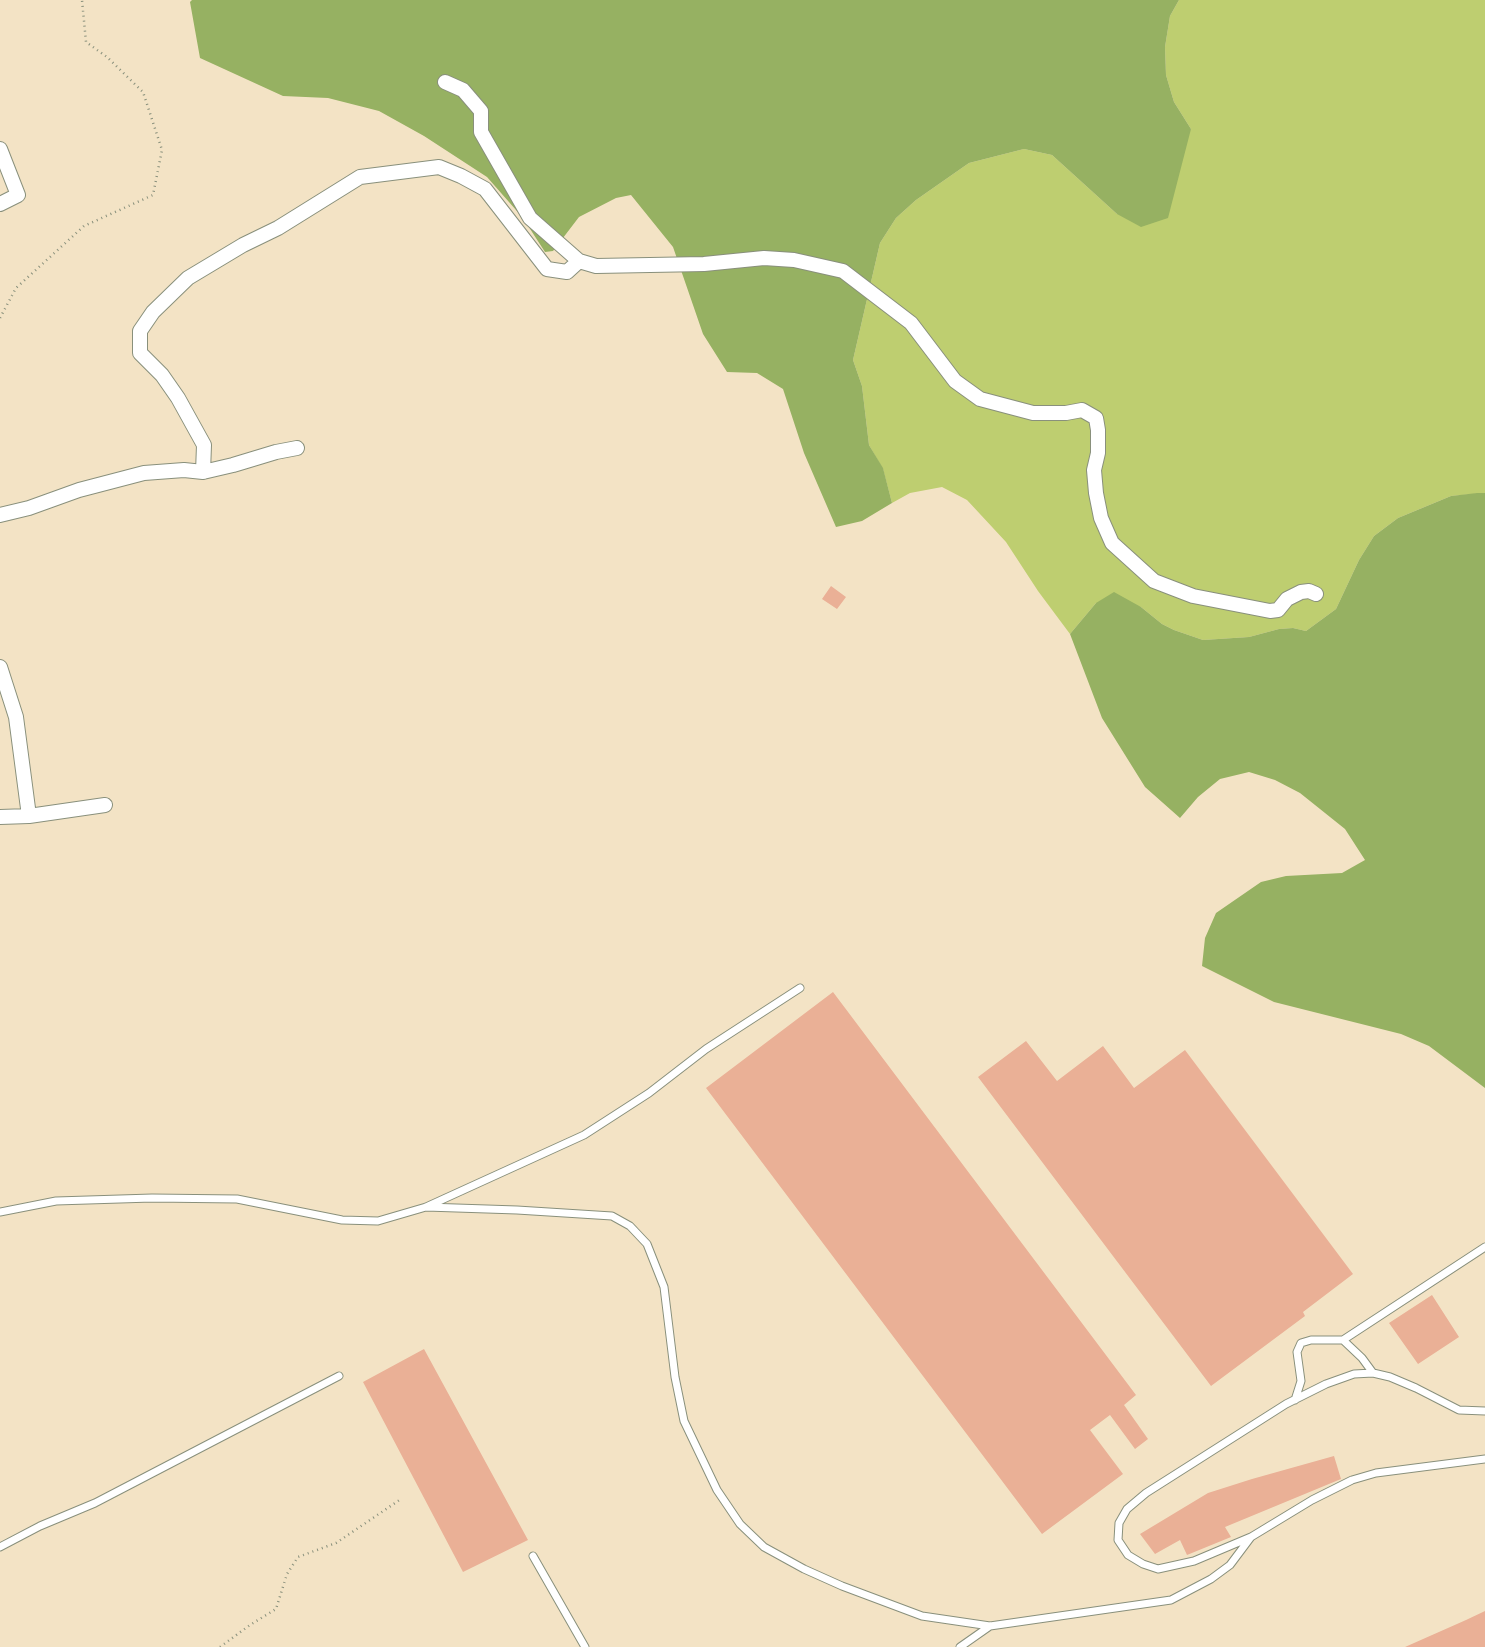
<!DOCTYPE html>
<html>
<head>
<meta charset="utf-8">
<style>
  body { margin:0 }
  canvas { display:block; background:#f3e3c5 }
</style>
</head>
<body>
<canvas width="1485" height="1647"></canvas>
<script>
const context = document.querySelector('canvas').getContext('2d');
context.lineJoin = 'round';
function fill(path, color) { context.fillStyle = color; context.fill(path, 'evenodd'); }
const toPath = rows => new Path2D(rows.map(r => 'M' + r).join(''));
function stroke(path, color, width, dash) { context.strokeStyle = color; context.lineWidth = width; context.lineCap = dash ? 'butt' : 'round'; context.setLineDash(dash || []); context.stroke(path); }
const green = toPath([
  [1179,0,1485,0,1485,493,1451,496,1398,518,1374,536,1359,560,1336,609,1306,631,1293,628,1279,629,1249,637,1203,640,1174,630,1162,624,1141,607,1096,603,1070,634,1038,591,1006,542,967,500,942,487,910,493,892,503,883,469,869,445,862,386,853,360,880,243,896,218,916,200,969,163,1024,149,1052,155,1117,214,1191,129,1174,102,1166,75,1165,47,1170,16]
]);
const forest = toPath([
  [192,0,1179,0,1170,16,1165,47,1166,75,1174,102,1191,129,1168,218,1141,227,1117,214,1052,155,1024,149,969,163,916,200,896,218,880,243,853,360,862,386,869,445,883,468,892,503,862,521,836,527,804,453,783,389,757,373,727,372,703,334,673,247,631,195,616,198,579,217,553,251,545,252,523,218,487,177,424,136,379,111,328,98,283,96,200,58,190,2],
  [1477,493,1485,493,1485,1088,1429,1046,1401,1034,1274,1002,1202,966,1205,938,1216,913,1261,882,1286,876,1342,873,1365,860,1345,829,1300,793,1275,780,1249,772,1220,779,1198,797,1180,818,1145,787,1102,718,1070,634,1096,603,1114,592,1141,607,1162,624,1174,630,1203,640,1249,637,1279,629,1293,628,1306,631,1336,609,1359,560,1374,536,1398,518,1451,496]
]);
const building = toPath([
  [831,586,846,597,837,609,822,599],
  [833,992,1136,1395,1124,1405,1148,1439,1135,1449,1110,1415,1090,1430,1123,1474,1042,1534,706,1088],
  [1026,1041,1057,1081,1103,1046,1134,1088,1185,1050,1353,1274,1303,1312,1305,1316,1211,1386,978,1077],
  [1432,1295,1459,1337,1418,1364,1389,1323],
  [424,1349,528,1540,463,1572,363,1382],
  [1334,1456,1341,1479,1225,1527,1231,1537,1187,1555,1180,1540,1155,1554,1140,1534,1208,1493,1252,1479],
  [1485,1611,1485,1647,1405,1647,1466,1620]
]);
const path = toPath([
  [0,318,16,288,84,226,153,195,162,150,143,92,107,57,86,42,82,0],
  [220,1647,250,1625,276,1609,287,1574,298,1557,336,1543,401,1499]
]);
const lane = toPath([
  [426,1207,517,1210,612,1216,630,1226,647,1244,664,1287,675,1377,684,1421,717,1490,740,1524,764,1547,804,1569,842,1586,922,1616,990,1626,1171,1600,1211,1579,1230,1565,1251,1537],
  [0,1212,56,1201,152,1198,237,1199,342,1220,378,1221,426,1207,584,1135,649,1093,706,1049,800,988],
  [1343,1340,1485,1247],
  [1295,1400,1301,1381,1297,1352,1301,1343,1311,1340,1343,1340,1362,1358,1373,1373],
  [1485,1411,1459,1410,1416,1388,1390,1377,1373,1373,1354,1374,1326,1384,1286,1404,1146,1493,1127,1509,1119,1523,1118,1540,1128,1555,1143,1564,1158,1569,1194,1561,1251,1537,1312,1500,1352,1480,1376,1473,1485,1459],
  [0,1547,40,1526,95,1503,339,1376],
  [533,1556,585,1647],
  [960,1647,990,1626]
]);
const street = toPath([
  [445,82,463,90,481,111,481,132,530,218,579,261,596,266,704,264,764,258,794,260,843,271,911,323,955,381,980,399,1033,413,1066,413,1082,410,1096,418,1098,430,1098,453,1094,470,1096,493,1101,518,1112,543,1154,581,1193,596,1270,611,1278,610,1287,599,1301,592,1309,591,1316,594],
  [0,149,18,195,0,204],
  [203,472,204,445,178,398,162,375,140,353,140,331,153,312,188,278,243,245,278,228,360,177,439,167,461,176,485,189,547,269,567,272,579,261],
  [0,515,29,508,79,490,144,473,184,470,203,472,233,465,276,452,297,448],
  [0,667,16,717,29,816],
  [0,817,29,816,105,805]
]);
fill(green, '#bece70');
fill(forest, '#96b162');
fill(building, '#eab096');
stroke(lane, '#89907c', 9);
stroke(street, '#89907c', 16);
stroke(path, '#89907c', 2.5, [1, 4]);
stroke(lane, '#fff', 7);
stroke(street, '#fff', 14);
</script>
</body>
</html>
